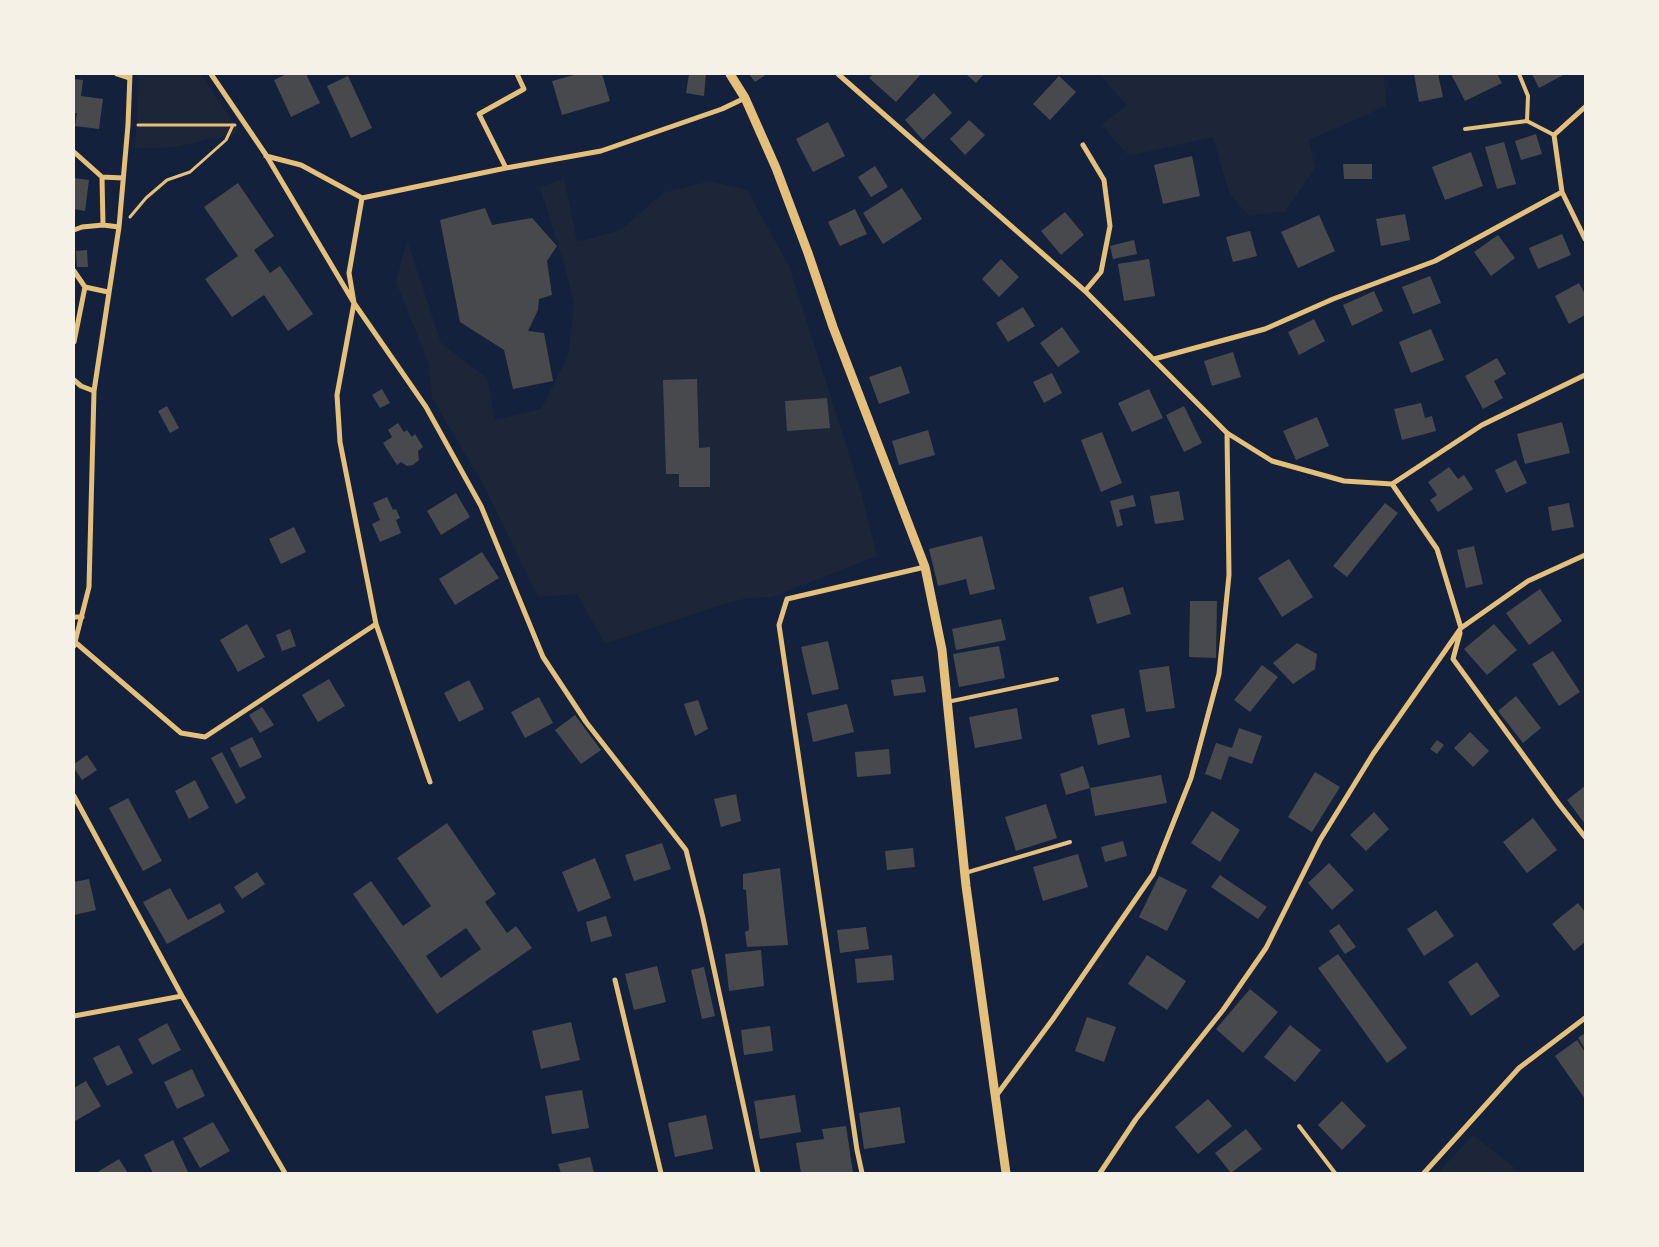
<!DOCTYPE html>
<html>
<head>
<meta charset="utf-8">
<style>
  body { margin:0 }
  #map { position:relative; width:1659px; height:1247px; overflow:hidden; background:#14213d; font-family:Commissioner,sans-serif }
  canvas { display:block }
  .frame { position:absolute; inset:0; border:75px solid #f6f1e7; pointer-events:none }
</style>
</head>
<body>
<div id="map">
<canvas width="1659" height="1247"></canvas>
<div class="frame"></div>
</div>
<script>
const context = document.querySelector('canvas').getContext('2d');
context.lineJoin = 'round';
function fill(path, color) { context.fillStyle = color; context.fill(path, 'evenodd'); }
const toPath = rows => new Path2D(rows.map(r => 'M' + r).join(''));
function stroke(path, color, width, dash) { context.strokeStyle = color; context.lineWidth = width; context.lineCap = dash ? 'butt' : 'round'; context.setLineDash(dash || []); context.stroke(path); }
const green = toPath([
  [139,74,201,74,239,131,232,136,210,139,176,147,135,149],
  [1099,74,1384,74,1386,106,1309,140,1315,168,1285,212,1248,215,1229,193,1213,137,1129,156,1101,125,1127,105],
  [564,178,577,242,621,230,663,193,710,181,747,190,789,266,861,492,877,556,772,597,747,598,715,607,605,644,577,594,538,597,483,484,432,398,429,364,396,282,407,240,441,343,487,378,495,420,541,409,568,356,574,304,564,264,540,188],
  [1473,1135,1521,1173,1438,1173]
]);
const building = toPath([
  [287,74,306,74,320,103,291,117,274,80],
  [578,74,602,74,610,101,562,115,552,81],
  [689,74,706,74,704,96,686,93],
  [749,74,767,74,755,82],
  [873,74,921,74,896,102,869,78],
  [966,74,984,74,976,83],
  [1414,74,1438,74,1443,97,1419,102],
  [1451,74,1497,74,1502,83,1465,101],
  [1532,74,1565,74,1539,88],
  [348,76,372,128,351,138,327,86],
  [1059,76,1076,92,1050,120,1033,104],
  [74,79,83,80,81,96,103,99,99,129,75,126,77,113,74,113],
  [934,93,952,113,923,140,905,120],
  [969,120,985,135,965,155,950,139],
  [828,122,845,156,813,172,796,139],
  [1536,134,1542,154,1521,160,1515,141],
  [1504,142,1516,184,1497,189,1485,147],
  [1471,152,1483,186,1445,200,1432,167],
  [1192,156,1200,196,1163,204,1154,165],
  [1343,164,1372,164,1372,179,1344,179],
  [875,166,888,187,871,197,858,177],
  [74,178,89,180,85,211,74,209],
  [238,183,274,236,254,250,270,273,280,266,313,314,288,331,264,295,232,317,205,279,238,256,204,207],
  [902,188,922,219,883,244,863,213],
  [485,208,492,225,532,218,557,246,547,261,552,295,539,299,538,310,528,331,544,333,553,381,513,389,504,350,460,322,440,220],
  [855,209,867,234,840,246,828,222],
  [1065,212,1084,235,1061,255,1041,231],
  [1405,214,1410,240,1381,246,1376,219],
  [1319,215,1335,251,1298,268,1281,232],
  [1250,231,1257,256,1233,262,1226,237],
  [1562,234,1571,255,1538,269,1529,248],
  [1498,235,1515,258,1491,276,1474,252],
  [1134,240,1137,254,1113,259,1110,246],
  [87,250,88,267,77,267,76,251],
  [1001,259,1019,277,999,297,982,279],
  [1149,259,1155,296,1124,301,1118,264],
  [1430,276,1441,303,1413,314,1402,287],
  [1579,283,1585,294,1585,315,1569,324,1555,296],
  [1374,291,1383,311,1352,326,1343,305],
  [1023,307,1035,326,1008,342,996,323],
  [1314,319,1325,341,1299,355,1288,332],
  [1062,327,1080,352,1058,367,1040,343],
  [1431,329,1444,360,1411,373,1399,342],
  [1233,352,1241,377,1212,386,1204,361],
  [1497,358,1506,374,1494,381,1503,398,1483,409,1465,376],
  [901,366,910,393,879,404,869,377],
  [1052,373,1062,393,1044,403,1033,382],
  [697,379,699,448,710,447,710,487,679,487,679,474,666,474,663,380],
  [382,389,390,403,380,408,372,395],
  [1149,389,1163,418,1132,432,1118,403],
  [827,398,830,428,787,431,785,401],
  [1421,403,1425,418,1432,416,1436,431,1402,440,1394,409],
  [167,406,179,428,170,433,158,411],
  [1184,406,1202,443,1184,452,1166,415],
  [1317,417,1329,446,1296,460,1283,431],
  [1562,422,1570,453,1525,464,1517,434],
  [398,423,404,432,407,430,412,437,415,434,423,447,418,451,419,460,413,465,407,466,401,462,397,465,383,443,392,437,388,430],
  [928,430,935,455,899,465,892,441],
  [1102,432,1122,483,1101,492,1081,440],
  [1516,460,1527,483,1506,493,1495,470],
  [1449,467,1458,479,1464,475,1473,489,1438,512,1430,500,1437,495,1428,482],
  [1179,491,1184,520,1155,524,1150,496],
  [456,493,470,517,441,535,427,511],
  [1133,495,1136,506,1119,510,1123,525,1117,527,1110,501],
  [387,497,393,510,396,509,400,518,396,520,401,533,380,542,372,524,380,520,373,503],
  [1385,503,1398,513,1347,577,1333,566],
  [1569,503,1574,527,1552,531,1548,507],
  [294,527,306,552,281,564,269,539],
  [982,536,995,589,970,595,966,579,938,586,929,549],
  [1474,546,1483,584,1466,588,1457,550],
  [482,552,499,578,455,605,439,579],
  [1289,559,1313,597,1282,617,1258,578],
  [1123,587,1131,614,1097,624,1089,597],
  [1540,589,1562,621,1529,645,1506,613],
  [1190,601,1217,601,1216,658,1189,657],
  [1001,619,1006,640,956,650,952,629],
  [247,624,265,657,238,672,220,640],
  [1494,624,1517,650,1487,675,1464,649],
  [290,629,296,646,282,651,276,635],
  [828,641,839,689,812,695,801,647],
  [1297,643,1317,654,1315,669,1293,684,1273,663],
  [999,646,1005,678,959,687,953,654],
  [1553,651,1580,692,1559,706,1532,664],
  [1262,665,1278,677,1250,712,1234,700],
  [1169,666,1175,708,1146,712,1139,670],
  [923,676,926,692,894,696,891,680],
  [329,679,345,706,318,722,302,695],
  [469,680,484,709,459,722,444,693],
  [1516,696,1541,728,1523,743,1498,711],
  [539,697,553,723,525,738,511,712],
  [698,700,708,729,695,736,684,704],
  [847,704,854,732,813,742,807,713],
  [262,707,274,725,260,733,249,715],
  [1017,708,1022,739,975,748,969,717],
  [1124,708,1130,737,1098,745,1091,715],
  [575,715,601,750,581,764,555,730],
  [1239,728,1262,736,1252,764,1229,756,1221,780,1205,774,1216,743,1232,748],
  [1470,732,1489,751,1473,767,1454,748],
  [252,737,262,757,240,768,230,748],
  [1437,740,1444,745,1437,754,1430,749],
  [889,749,891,774,857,777,855,752],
  [222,752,246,798,236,804,211,758],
  [87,755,97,770,82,780,74,768,74,764],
  [1083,766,1090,788,1066,795,1060,774],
  [1315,772,1340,787,1312,832,1288,817],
  [1161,775,1167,803,1095,816,1090,788],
  [195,780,209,808,189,819,175,791],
  [1585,786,1585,824,1567,800],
  [736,794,741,821,721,827,714,799],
  [128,798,162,861,143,871,109,808],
  [1046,804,1057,838,1016,851,1005,817],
  [1212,811,1240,830,1220,862,1191,843],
  [1374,812,1389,829,1366,851,1350,835],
  [1533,818,1557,850,1527,873,1503,842],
  [447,823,496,894,485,902,507,933,516,926,532,948,437,1014,353,894,371,881,403,926,431,906,397,858],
  [466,928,481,949,441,978,426,956],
  [1123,841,1127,856,1105,862,1101,847],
  [662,843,671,869,634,881,625,855],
  [913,848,915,867,887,870,885,851],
  [1078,854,1088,887,1043,901,1033,867],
  [595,858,611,898,578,912,562,872],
  [1329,863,1354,890,1332,910,1308,883],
  [780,868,788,945,747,947,745,932,749,930,746,890,743,889,743,874],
  [257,872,265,884,242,899,234,887],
  [1220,875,1267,907,1258,919,1211,887],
  [1159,876,1187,890,1167,931,1139,917],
  [89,879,96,910,74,915,74,882],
  [170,888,188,920,220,903,225,912,167,944,143,902],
  [1578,903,1585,912,1585,942,1574,951,1552,924],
  [1436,910,1454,936,1424,956,1407,929],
  [606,916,612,936,591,942,586,922],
  [1339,924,1356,947,1345,954,1329,931],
  [866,927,869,949,840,953,837,930],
  [761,950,764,986,729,991,725,954],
  [1338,954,1407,1048,1387,1063,1318,968],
  [892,955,894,980,857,983,855,959],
  [1147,955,1186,981,1167,1010,1128,984],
  [1477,962,1500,996,1471,1016,1448,982],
  [657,966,666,1002,634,1010,625,974],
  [704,967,715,1016,702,1019,691,970],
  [1250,989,1278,1012,1243,1053,1216,1029],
  [1087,1017,1116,1027,1104,1062,1075,1051],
  [571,1022,580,1060,541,1069,532,1031],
  [167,1023,181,1050,152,1065,138,1039],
  [1290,1025,1321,1050,1295,1082,1264,1057],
  [770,1026,773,1051,744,1055,741,1030],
  [1585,1033,1585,1049,1578,1038],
  [1577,1040,1585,1052,1585,1099,1555,1056],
  [119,1045,133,1073,107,1086,93,1058],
  [192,1069,205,1096,177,1109,164,1082],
  [86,1081,101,1106,75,1121,74,1088],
  [582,1090,589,1128,552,1134,545,1096],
  [795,1095,801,1132,760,1139,754,1101],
  [1208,1099,1232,1126,1198,1154,1175,1127],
  [1342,1101,1366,1126,1342,1150,1318,1125],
  [900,1107,905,1143,864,1149,859,1113],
  [706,1115,713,1149,675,1157,668,1123],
  [213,1122,230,1151,200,1168,183,1138],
  [846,1126,853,1173,801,1173,796,1143,824,1139,822,1129],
  [1246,1129,1262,1149,1231,1173,1215,1153],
  [173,1140,188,1172,185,1173,153,1173,144,1155],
  [590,1157,594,1173,561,1173,558,1164],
  [119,1159,128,1173,96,1173]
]);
const path = toPath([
  [138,125,235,125],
  [130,217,146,198,167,180,190,172,226,140,233,125]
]);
const service = toPath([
  [1519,74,1528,96,1527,121],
  [1465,129,1527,121,1554,135],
  [947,702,1057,679],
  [965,873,1070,842],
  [1299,1126,1335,1173]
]);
const minor = toPath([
  [117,74,129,78],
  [211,74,266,155,354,303,426,407,481,506,543,657,586,722,686,850,703,918,758,1173],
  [838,74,1085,291,1227,433,1272,461,1344,481,1392,484,1482,425,1585,375],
  [1585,107,1554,135,1562,192,1585,239],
  [1083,145,1104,180,1110,226,1101,272,1085,291],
  [74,152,102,177,123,178],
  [266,156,301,165,362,198,506,168,601,151,722,109,745,98],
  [506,168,479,114,524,89,517,74],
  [102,177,103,225],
  [362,198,349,273,354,303,337,395,340,442,376,624,430,782],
  [74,230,82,227,103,225,119,227],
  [74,271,85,287,108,292],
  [74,342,85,287],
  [1154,359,1265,329,1333,299,1435,261,1562,192],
  [74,380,81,386,94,391],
  [1392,484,1437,549,1461,628],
  [74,617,82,617],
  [1460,633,1453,659,1559,804,1585,837],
  [75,642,181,733,205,737,376,624],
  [74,646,89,587,94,391,119,227,128,125,130,74],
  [74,796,182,996,285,1173],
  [615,980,661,1173],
  [74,1016,182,996],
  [996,1096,1053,1019,1153,874,1191,778,1219,674,1229,575,1227,433],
  [862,1173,857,1150,779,625,787,599,925,567],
  [1100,1173,1136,1119,1223,1010,1266,948,1320,840,1373,754,1461,628,1528,581,1585,555],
  [1424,1173,1519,1068,1585,1018]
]);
const tertiary = toPath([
  [730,74,745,98,776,168,808,253,833,327,925,567,942,650,966,886,1006,1173]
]);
fill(green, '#1d2539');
fill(building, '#48494c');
stroke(path, '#e5c07b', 3);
stroke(service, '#e5c07b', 4);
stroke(minor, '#e5c07b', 5);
stroke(tertiary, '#e5c07b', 9);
</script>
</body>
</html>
